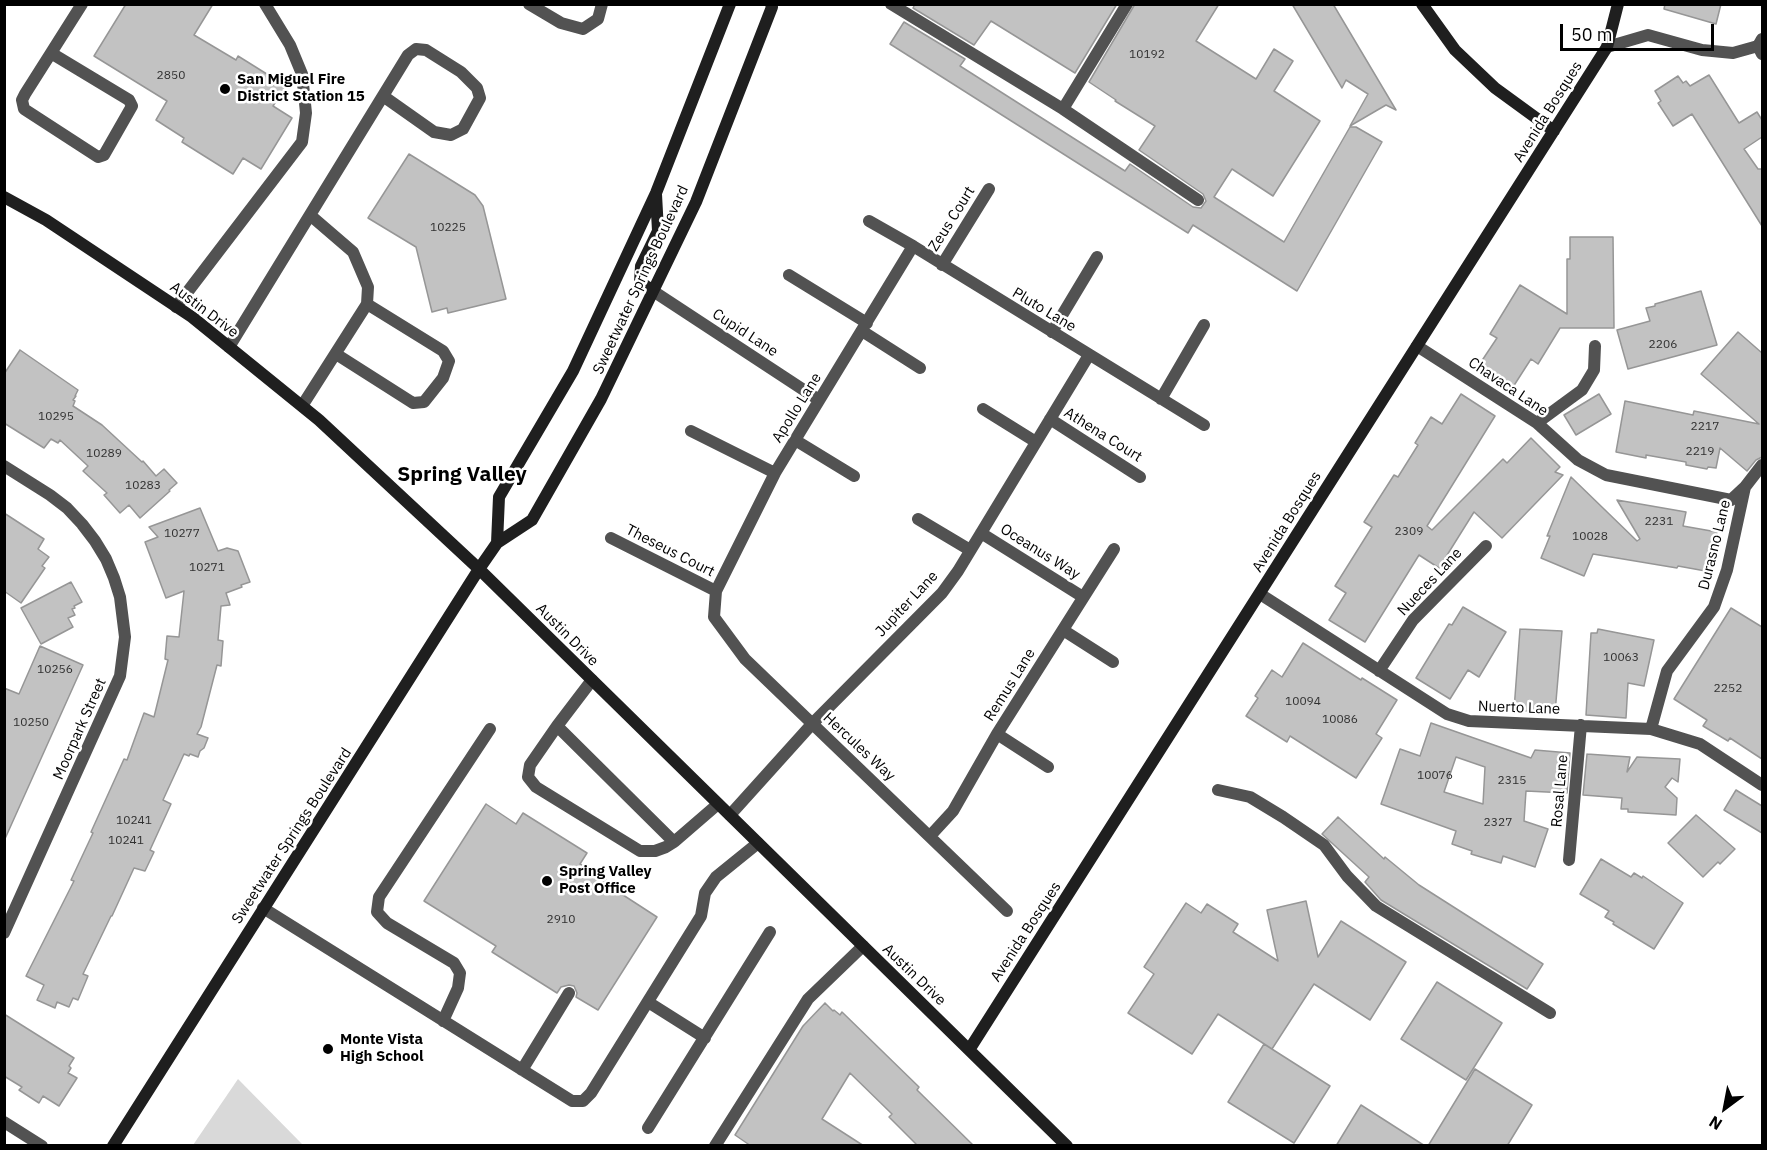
<!DOCTYPE html>
<html>
<head>
<meta charset="utf-8">
<style>
  body { margin:0 }
  #map { position:relative; width:1767px; height:1150px; overflow:hidden; background:#fff; font-family:"IBM Plex Sans",sans-serif }
  canvas { display:block }
  .frame { position:absolute; inset:0; border:6px solid #000; pointer-events:none }
  .north { position:absolute; left:1695px; top:1078px; width:60px; height:60px; -webkit-text-stroke:4px #fff; paint-order:stroke; rotate:212deg; font-size:16px; font-weight:700; line-height:24px; text-align:center; color:#000 }
  .north::after { content:''; display:block; margin:auto; width:21px; height:27px; background:#000; clip-path:polygon(50% 0,100% 100%,50% 72%,0 100%) }
  .scale { position:absolute; left:1560px; top:24px; width:154px; height:27px; box-sizing:border-box; border:3px solid #000; border-top:0; padding-left:8px; font-size:18px; line-height:21px; white-space:nowrap; color:#000; -webkit-text-stroke:4px #fff; paint-order:stroke }
</style>
</head>
<body>
<div id="map">
<canvas width="1767" height="1150"></canvas>
<div class="frame"></div>
<div class="north">N</div>
<div class="scale">50 m</div>
</div>
<script>
const context = document.querySelector('canvas').getContext('2d');
context.lineJoin = 'round';
function fill(path, color) { context.fillStyle = color; context.fill(path, 'evenodd'); }
const toPath = rows => new Path2D(rows.map(r => 'M' + r).join(''));
function stroke(path, color, width, dash) { context.strokeStyle = color; context.lineWidth = width; context.lineCap = dash ? 'butt' : 'round'; context.setLineDash(dash || []); context.stroke(path); }
function write(font, color, halo, rows, align = 'center') {
  context.font = font + ' "IBM Plex Sans",sans-serif'; context.lineWidth = 5; context.setLineDash([]); context.textBaseline = 'middle'; context.strokeStyle = halo; context.fillStyle = color; for (const [text, x, y, turn = 0] of rows) {
    context.save(); context.translate(x, y); context.rotate((+turn || 0) * Math.PI / 180); context.textAlign = isNaN(turn) ? turn : align; if (halo) context.strokeText(text, 0, 0); context.fillText(text, 0, 0); context.restore();
  }
}
const green = toPath([
  [238,1079,303,1145,193,1145]
]);
const building = toPath([
  [126,4,213,4,194,35,236,60,238,56,286,86,273,106,292,118,261,169,243,158,233,174,182,142,184,138,156,120,167,101,94,56,126,4],
  [915,4,1117,4,1075,73,991,21,974,45,913,8,915,4],
  [1135,4,1219,4,1196,41,1256,79,1274,49,1293,61,1274,91,1320,121,1273,196,1232,169,1214,197,1284,242,1350,127,1356,127,1382,142,1297,291,1193,225,1188,233,890,44,904,22,965,59,960,66,1125,171,1130,164,1193,207,1201,208,1206,201,1203,194,1139,150,1155,126,1115,101,1116,100,1089,82,1135,4],
  [1292,4,1333,4,1396,110,1386,105,1350,126,1368,94,1346,80,1342,88,1292,4],
  [1665,4,1721,4,1716,24,1664,9,1665,4],
  [1709,75,1739,123,1757,112,1762,120,1762,137,1744,149,1758,169,1762,169,1762,226,1692,114,1673,126,1658,103,1661,101,1655,91,1678,76,1683,83,1686,81,1690,86,1709,75],
  [409,154,475,195,483,206,506,299,448,313,447,308,432,312,416,247,368,218,409,154],
  [1570,237,1613,237,1614,328,1560,328,1538,364,1531,359,1513,387,1479,365,1497,338,1490,334,1520,285,1567,314,1567,259,1570,259,1570,237],
  [1701,291,1717,345,1628,369,1617,330,1650,321,1646,308,1655,306,1655,304,1701,291],
  [1738,332,1762,353,1762,457,1756,460,1747,471,1720,448,1716,468,1708,467,1707,469,1686,465,1686,462,1646,455,1646,458,1616,452,1625,401,1693,415,1694,411,1759,424,1701,374,1738,332],
  [20,350,78,390,75,396,76,396,73,400,75,401,73,406,102,425,142,462,143,461,156,476,164,469,177,483,169,490,170,491,140,518,129,505,120,513,104,495,107,493,83,471,88,466,60,440,58,443,51,439,44,448,4,423,4,374,20,350],
  [1461,394,1495,416,1427,526,1432,530,1503,459,1507,463,1531,438,1560,467,1555,472,1563,475,1502,538,1474,512,1439,568,1419,555,1365,642,1329,620,1346,593,1335,586,1372,527,1364,522,1394,475,1398,477,1418,445,1415,443,1431,417,1442,424,1461,394],
  [1599,394,1611,414,1576,435,1564,415,1599,394],
  [1571,477,1637,541,1640,539,1617,500,1686,512,1683,526,1717,532,1711,572,1678,566,1677,568,1593,554,1584,576,1541,558,1550,536,1547,536,1571,477],
  [200,508,218,551,227,548,238,551,250,582,241,585,242,587,226,593,230,605,221,606,218,640,223,641,221,666,217,665,201,727,197,734,208,738,204,748,200,751,198,757,190,754,189,756,184,754,180,763,163,800,171,804,150,850,154,852,145,871,134,868,112,916,111,916,83,974,88,976,78,1000,73,998,69,1007,57,1002,55,1008,37,1000,44,985,26,976,74,881,71,880,93,833,91,832,124,759,127,760,144,713,154,717,168,660,165,659,167,636,179,637,184,591,166,598,145,542,158,537,149,527,200,508],
  [4,513,44,539,38,549,49,557,42,566,45,568,21,603,4,591,4,513],
  [71,582,82,602,74,606,75,608,72,609,75,615,68,618,73,627,41,644,21,608,71,582],
  [1463,607,1506,632,1479,677,1468,670,1450,699,1416,678,1449,624,1452,625,1463,607],
  [1731,608,1762,627,1762,759,1730,738,1728,741,1703,726,1707,720,1674,699,1731,608],
  [1520,629,1562,631,1555,713,1514,710,1520,629],
  [1598,629,1654,640,1644,686,1628,683,1626,718,1586,715,1591,633,1597,633,1598,629],
  [1303,643,1361,680,1362,678,1397,700,1376,734,1382,738,1356,778,1290,736,1287,742,1246,716,1258,698,1255,696,1272,670,1282,677,1303,643],
  [40,646,83,665,4,841,4,688,19,694,40,646],
  [1431,723,1531,758,1535,750,1570,753,1567,793,1526,791,1524,821,1548,829,1535,867,1503,856,1501,863,1471,854,1472,851,1452,844,1456,831,1381,804,1400,749,1420,756,1431,723],
  [1456,757,1485,767,1483,804,1444,792,1456,757],
  [1587,754,1630,757,1627,772,1637,757,1680,759,1678,782,1672,778,1665,787,1677,798,1676,815,1628,812,1628,809,1621,809,1622,798,1583,795,1587,754],
  [1736,790,1762,806,1762,833,1724,810,1736,790],
  [486,804,516,824,523,813,587,853,580,864,622,890,620,893,657,917,598,1010,576,997,577,993,574,986,569,985,561,987,557,993,492,952,496,946,424,901,486,804],
  [1696,815,1735,849,1720,864,1718,862,1703,877,1668,843,1696,815],
  [1338,817,1384,859,1385,857,1419,885,1543,964,1527,989,1381,900,1365,882,1369,877,1322,834,1338,817],
  [1601,859,1631,877,1634,873,1642,878,1643,876,1683,903,1654,949,1613,924,1614,922,1605,917,1609,911,1580,894,1601,859],
  [1306,901,1318,957,1341,921,1406,962,1370,1020,1314,984,1272,1049,1218,1014,1192,1054,1128,1013,1154,974,1144,967,1186,903,1201,913,1207,904,1238,924,1233,932,1278,961,1267,910,1306,901],
  [1437,982,1502,1023,1466,1080,1401,1039,1437,982],
  [825,1003,833,1011,834,1010,840,1015,842,1012,919,1087,917,1090,974,1146,918,1146,889,1117,892,1114,850,1073,822,1119,864,1146,751,1146,735,1135,803,1026,825,1003],
  [4,1014,74,1058,69,1066,71,1068,68,1073,77,1078,59,1106,43,1096,39,1103,19,1090,22,1087,4,1076,4,1014],
  [1264,1044,1330,1086,1294,1143,1228,1102,1264,1044],
  [1475,1069,1532,1105,1507,1146,1428,1146,1475,1069],
  [1361,1105,1425,1146,1336,1146,1361,1105]
]);
const lane = toPath([
  [529,4,561,23,583,29,598,19,602,4],
  [891,4,1063,109],
  [1127,4,1063,109,1198,200],
  [1607,47,1648,35,1702,50,1733,53,1758,46],
  [51,53,129,100,132,106,104,155,98,157,24,109,22,100,25,94,51,53,82,4],
  [176,307,302,142,306,113,302,74,290,45,265,4],
  [229,347,408,55,416,49,426,50,461,72,477,88,480,98,463,129,451,135,434,132,383,96],
  [336,354,413,403,424,402,443,378,449,361,443,351,367,304],
  [302,406,367,304,368,287,353,252,310,215],
  [592,680,557,726,674,842,718,804],
  [557,726,530,765,528,777,536,787,640,851,655,851,666,847,674,842],
  [1218,790,1250,797,1283,817,1324,845,1347,876,1376,906,1550,1013],
  [263,908,572,1101,583,1101,591,1093,701,916,705,893,716,877,758,843],
  [648,1002,705,1038],
  [443,1021,458,988,460,973,454,963,387,923,377,912,379,897,490,729],
  [522,1070,569,993],
  [648,1128,770,932],
  [715,1146,808,999,863,946]
]);
const street = toPath([
  [1762,39,1758,46,1762,54],
  [869,221,913,246,1204,425],
  [913,246,775,473,716,591,714,617,745,659,1007,911],
  [942,265,989,189],
  [789,275,867,323],
  [653,291,819,400],
  [862,331,920,368],
  [1052,332,1097,257],
  [1417,346,1537,423,1578,460,1606,475,1731,500,1745,487],
  [1161,399,1204,325],
  [983,409,1036,442],
  [1050,419,1140,477],
  [1537,423,1582,390,1594,370,1595,346],
  [691,431,775,473],
  [795,440,854,476],
  [4,466,50,495,67,508,82,524,95,541,106,559,114,578,120,597,125,637,120,676,4,933],
  [918,519,970,550],
  [981,533,1083,597],
  [611,538,716,591],
  [1260,594,1447,714,1469,721,1651,729,1700,744,1762,785],
  [1063,630,1113,662],
  [1379,671,1413,620,1486,546],
  [1651,729,1667,671,1714,607,1727,570,1745,487,1762,465],
  [997,734,1048,767],
  [730,815,812,724,942,593,958,571,1089,355],
  [930,836,953,811,997,734,1114,549],
  [1569,860,1581,725],
  [4,1122,42,1146]
]);
const secondary = toPath([
  [1422,4,1455,50,1495,88,1554,131],
  [4,197,46,220,192,317,319,420,479,569,1067,1146],
  [653,291,640,282,641,266,658,231,656,194],
  [497,543,499,497,573,371,656,193,730,4],
  [969,1050,1607,47,1618,4],
  [113,1146,479,569,497,543,532,520,601,399,696,202,772,7,771,4]
]);
const markers = [
  [225,89,6,"#000"],
  [547,881,6,"#000"],
  [328,1049,6,"#000"]
];
const numberNames = [
  ["10192",1147,55],
  ["2850",171,76],
  ["10225",448,228],
  ["2206",1663,345],
  ["10295",56,417],
  ["2217",1705,427],
  ["2219",1700,452],
  ["10289",104,454],
  ["10283",143,486],
  ["2231",1659,522],
  ["2309",1409,532],
  ["10277",182,534],
  ["10028",1590,537],
  ["10271",207,568],
  ["10063",1621,658],
  ["10256",55,670],
  ["2252",1728,689],
  ["10094",1303,702],
  ["10086",1340,720],
  ["10250",31,723],
  ["10076",1435,776],
  ["2315",1512,781],
  ["10241",134,821],
  ["2327",1498,823],
  ["10241",126,841],
  ["2910",561,920]
];
const poiNames = [
  ["San Miguel Fire",237,80],
  ["District Station 15",237,97],
  ["Spring Valley",559,872],
  ["Post Office",559,889],
  ["Monte Vista",340,1040],
  ["High School",340,1057]
];
const streetNames = [
  ["Avenida Bosques",1548,112,-58],
  ["Zeus Court",952,219,-58],
  ["Sweetwater Springs Boulevard",641,280,-65],
  ["Austin Drive",204,310,37],
  ["Pluto Lane",1044,310,31],
  ["Cupid Lane",745,333,33],
  ["Chavaca Lane",1508,387,34],
  ["Apollo Lane",797,408,-58],
  ["Athena Court",1103,435,32],
  ["Avenida Bosques",1287,522,-58],
  ["Durasno Lane",1715,545,-76],
  ["Theseus Court",670,551,27],
  ["Oceanus Way",1040,552,32],
  ["Nueces Lane",1430,582,-47],
  ["Jupiter Lane",907,604,-47],
  ["Austin Drive",567,635,45],
  ["Remus Lane",1010,685,-58],
  ["Nuerto Lane",1519,708,2],
  ["Moorpark Street",80,729,-66],
  ["Hercules Way",859,747,43],
  ["Rosal Lane",1560,791,-85],
  ["Sweetwater Springs Boulevard",292,836,-57],
  ["Avenida Bosques",1026,932,-57],
  ["Austin Drive",914,975,44]
];
const districtNames = [
  ["Spring Valley",462,475]
];
fill(green, '#d9d9d9');
fill(building, '#c2c2c2');
stroke(building, '#969696', 1.5);
stroke(lane, '#525252', 12);
stroke(street, '#525252', 12);
stroke(secondary, '#1f1f1f', 12);
for (const [x, y, r, color] of markers) { const dot = new Path2D(); dot.arc(x, y, r, 0, 2 * Math.PI); context.fillStyle = color; context.fill(dot); stroke(dot, '#fff', 2); }
write('12px', '#303030', null, numberNames);
write('bold 15px', '#000', '#fff', poiNames, 'left');
write('15px', '#000', '#fff', streetNames);
write('bold 21px', '#000', '#fff', districtNames);
</script>
</body>
</html>
